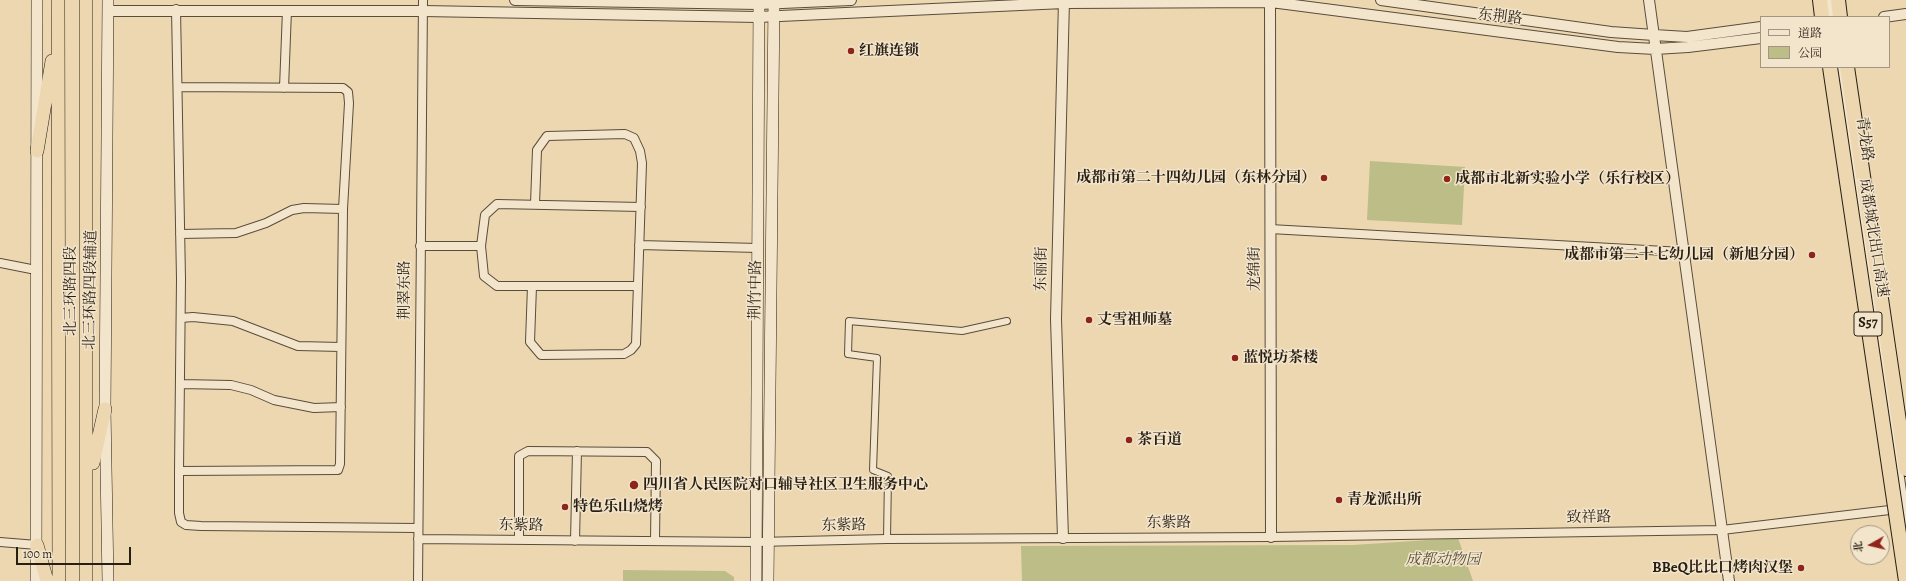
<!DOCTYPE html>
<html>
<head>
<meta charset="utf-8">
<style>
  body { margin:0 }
  #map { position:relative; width:1906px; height:581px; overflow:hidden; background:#ecd7b1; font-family:Alegreya,"Noto Serif SC",serif }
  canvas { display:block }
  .legend { position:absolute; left:1760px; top:16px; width:130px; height:52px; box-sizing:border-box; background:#f3e5cc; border:1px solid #a29682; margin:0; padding:5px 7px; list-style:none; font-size:12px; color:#281f14 }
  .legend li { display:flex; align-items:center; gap:8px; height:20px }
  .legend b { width:20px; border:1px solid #a29682 }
  .north { position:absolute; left:1850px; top:525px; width:40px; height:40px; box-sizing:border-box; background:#f3e5cc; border:1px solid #a29682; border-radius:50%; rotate:262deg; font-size:11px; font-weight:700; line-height:16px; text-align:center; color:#281f14 }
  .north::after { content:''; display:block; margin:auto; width:14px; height:18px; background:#8f2418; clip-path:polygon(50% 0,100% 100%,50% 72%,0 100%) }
  .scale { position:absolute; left:16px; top:547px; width:115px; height:18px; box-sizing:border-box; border:2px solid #281f14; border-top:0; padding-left:5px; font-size:12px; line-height:14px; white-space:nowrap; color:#281f14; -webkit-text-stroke:3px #f3e5cc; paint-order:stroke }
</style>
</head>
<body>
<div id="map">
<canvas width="1906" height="581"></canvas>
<ul class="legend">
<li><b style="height:5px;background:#f3e5cc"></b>道路</li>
<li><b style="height:11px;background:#bdbd88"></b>公园</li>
</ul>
<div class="north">北</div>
<div class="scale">100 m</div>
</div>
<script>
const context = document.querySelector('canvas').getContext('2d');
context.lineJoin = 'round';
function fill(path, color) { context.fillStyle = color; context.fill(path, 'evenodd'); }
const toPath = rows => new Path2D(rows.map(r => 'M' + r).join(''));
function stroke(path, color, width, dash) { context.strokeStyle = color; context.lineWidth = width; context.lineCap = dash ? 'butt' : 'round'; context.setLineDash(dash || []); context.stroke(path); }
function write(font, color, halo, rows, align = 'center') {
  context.font = font + ' Alegreya,"Noto Serif SC",serif'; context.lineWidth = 3; context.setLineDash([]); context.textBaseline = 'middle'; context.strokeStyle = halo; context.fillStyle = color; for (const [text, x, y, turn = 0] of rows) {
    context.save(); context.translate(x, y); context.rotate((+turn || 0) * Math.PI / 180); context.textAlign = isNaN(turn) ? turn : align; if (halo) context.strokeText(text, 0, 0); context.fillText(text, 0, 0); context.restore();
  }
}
const green = toPath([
  [1370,161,1465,167,1462,225,1367,220],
  [1458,538,1473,581,1022,581,1021,546,1353,545],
  [623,570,725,571,734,577,734,581,623,581]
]);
const pedestrian = toPath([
  [887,539,888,476,873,470,877,358,848,354,849,321,962,331,1007,321]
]);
const minor = toPath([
  [176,9,181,279,179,471,179,513,181,522,186,525,201,526,418,528],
  [178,87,343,88,348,92,349,103,343,209,340,464,338,470,179,471],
  [284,88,287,10],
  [1270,229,1683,252],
  [180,234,236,233,266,223,292,210,304,208,343,209],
  [639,245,758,248],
  [420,246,481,246],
  [0,263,36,270],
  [532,286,530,342,541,355,624,354,631,350,636,344,642,163,640,151,634,138,625,134,547,136,537,150,535,204],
  [637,286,497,286,484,276,481,246,485,215,497,204,641,207],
  [181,318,193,317,233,321,298,346,341,347],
  [181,384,231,385,251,390,274,400,314,408,341,407],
  [418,539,757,542,887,539,1271,537,1722,530,1898,509],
  [519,540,519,456,528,451,647,452,656,461,655,541],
  [575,541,577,451],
  [0,542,37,545],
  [418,581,423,0]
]);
const tertiary = toPath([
  [515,0,759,4,851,0],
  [1270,0,1271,537],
  [1381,0,1611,32,1654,35,1687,37,1761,27],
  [1649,0,1729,581],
  [1828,0,1831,17],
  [108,11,423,11,758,17,1064,3,1271,2,1618,47,1655,49,1688,47,1761,38],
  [1884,17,1906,14],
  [1838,67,1906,525],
  [1063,538,1056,319,1064,0]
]);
const secondary = toPath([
  [36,581,37,0],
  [108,581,105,409,108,0],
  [756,581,759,0],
  [768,581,774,0]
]);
const trunk = toPath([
  [58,0,59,581],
  [37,151,52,61],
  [93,463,105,409],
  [37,545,47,581],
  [86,581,86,0]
]);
const motorway = toPath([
  [1820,0,1822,17],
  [1838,0,1840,17],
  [1847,67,1906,469]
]);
const motorwayBridge = toPath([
  [1830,67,1906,581]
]);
const markers = [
  [851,51,4,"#8f2418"],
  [1324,178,4,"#8f2418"],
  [1447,179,4,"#8f2418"],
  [1812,255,4,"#8f2418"],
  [1089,320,4,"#8f2418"],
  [1235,358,4,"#8f2418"],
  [1129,440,4,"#8f2418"],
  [634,485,5,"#8f2418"],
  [1339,500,4,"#8f2418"],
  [565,507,4,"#8f2418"],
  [1801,568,4,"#8f2418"]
];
const shields = [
  [1868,324,28]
];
const shieldNames = [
  ["S57",1868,324]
];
const streetNames = [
  ["东荆路",1500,17,7],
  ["青龙路",1864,139,82],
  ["成都城北出口高速",1873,238,81],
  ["东丽街",1042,269,-89],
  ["龙绵街",1255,269,-90],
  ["北三环路四段辅道",91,290,-89],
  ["荆翠东路",405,290,-90],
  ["荆竹中路",756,290,-89],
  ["北三环路四段",71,291,-90],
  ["致祥路",1589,518,-1],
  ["东紫路",1169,523],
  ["东紫路",521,526,1],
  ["东紫路",844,526,-1]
];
const poiNames = [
  ["红旗连锁",859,51],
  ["成都市第二十四幼儿园（东林分园）",1316,178,"right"],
  ["成都市北新实验小学（乐行校区）",1455,179],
  ["成都市第二十七幼儿园（新旭分园）",1804,255,"right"],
  ["丈雪祖师墓",1097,320],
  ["蓝悦坊茶楼",1243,358],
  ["茶百道",1137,440],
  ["四川省人民医院对口辅导社区卫生服务中心",643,485],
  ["青龙派出所",1347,500],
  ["特色乐山烧烤",573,507],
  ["BBeQ比比口烤肉汉堡",1793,568,"right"]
];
const parkNames = [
  ["成都动物园",1443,560]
];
fill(green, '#bdbd88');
stroke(pedestrian, '#594d3b', 8);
stroke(minor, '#594d3b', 10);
stroke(tertiary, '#594d3b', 12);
stroke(secondary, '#281f14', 12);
stroke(trunk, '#281f14', 14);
stroke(motorway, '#281f14', 16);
stroke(pedestrian, '#f3e5cc', 6);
stroke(minor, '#f3e5cc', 8);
stroke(tertiary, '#f3e5cc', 10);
stroke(secondary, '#f3e5cc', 11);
stroke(trunk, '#ecd7b1', 13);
stroke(motorway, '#ecd7b1', 14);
stroke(motorwayBridge, '#281f14', 16, []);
stroke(motorwayBridge, '#ecd7b1', 14);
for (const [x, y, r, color] of markers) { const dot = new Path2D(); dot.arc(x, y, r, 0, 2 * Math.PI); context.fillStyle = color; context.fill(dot); stroke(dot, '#f3e5cc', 1.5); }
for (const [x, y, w] of shields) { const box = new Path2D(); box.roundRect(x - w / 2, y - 12, w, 24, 3); context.fillStyle = '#f3e5cc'; context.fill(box); stroke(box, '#281f14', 1); }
write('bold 14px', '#281f14', null, shieldNames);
write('15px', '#281f14', '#f3e5cc', streetNames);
write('bold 15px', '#281f14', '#f3e5cc', poiNames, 'left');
write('italic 15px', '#554e37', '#f3e5cc', parkNames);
</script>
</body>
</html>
